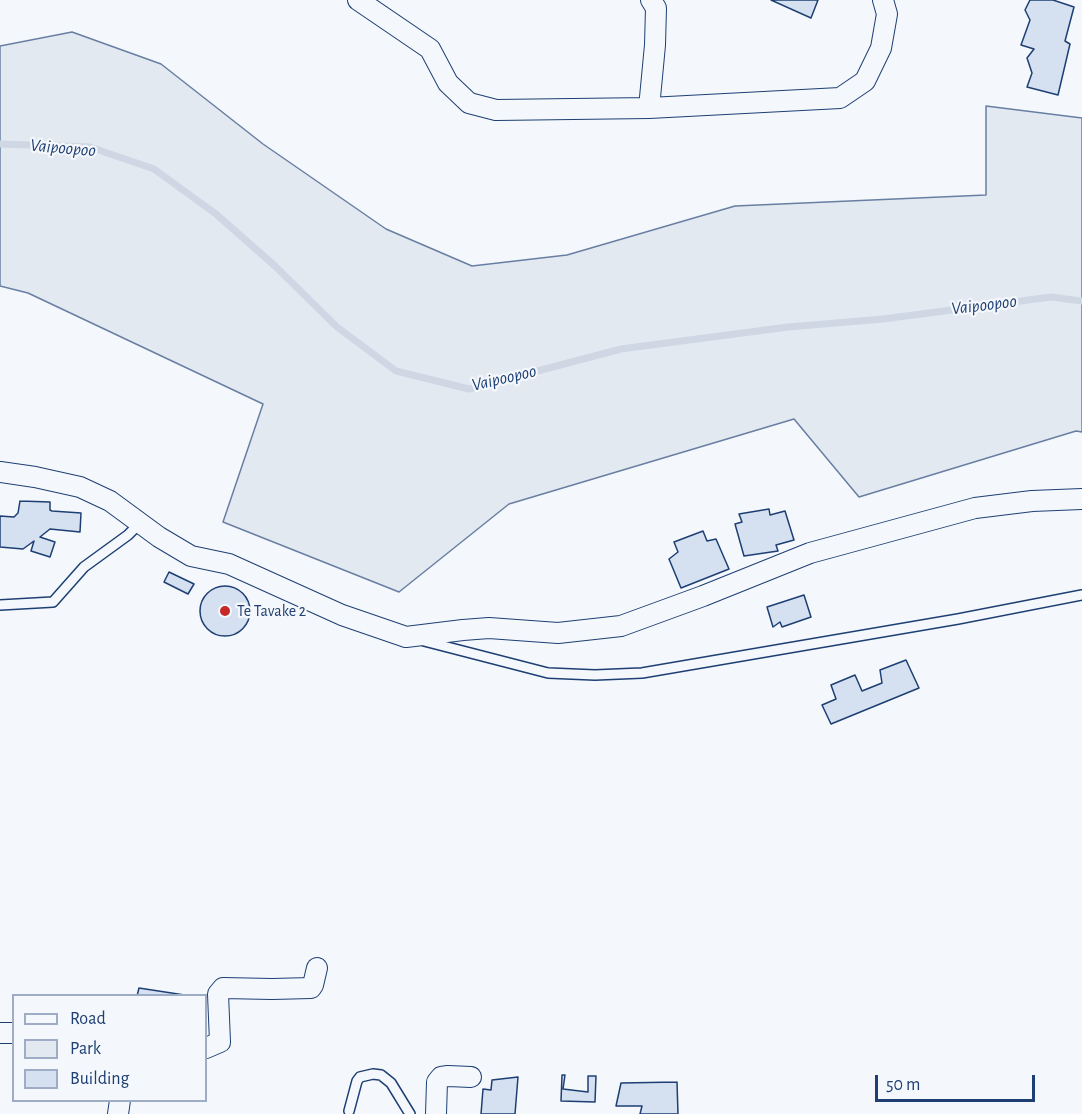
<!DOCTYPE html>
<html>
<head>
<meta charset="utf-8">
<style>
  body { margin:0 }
  #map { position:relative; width:1082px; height:1114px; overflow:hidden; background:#f4f7fb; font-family:"Alegreya Sans",sans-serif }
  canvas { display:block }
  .legend { position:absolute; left:12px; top:994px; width:195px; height:108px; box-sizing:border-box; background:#f4f7fb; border:2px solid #9eadc5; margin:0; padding:8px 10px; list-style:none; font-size:18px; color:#1d3f73 }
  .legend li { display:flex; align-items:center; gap:12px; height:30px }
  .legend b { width:30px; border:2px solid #9eadc5 }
  .scale { position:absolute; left:875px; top:1075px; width:160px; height:27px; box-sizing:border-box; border:3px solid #1d3f73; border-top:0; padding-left:8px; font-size:18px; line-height:21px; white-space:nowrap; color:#1d3f73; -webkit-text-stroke:4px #f4f7fb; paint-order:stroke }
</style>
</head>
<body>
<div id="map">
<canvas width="1082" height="1114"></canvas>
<ul class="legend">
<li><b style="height:8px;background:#f4f7fb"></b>Road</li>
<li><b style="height:16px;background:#e3e9f0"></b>Park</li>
<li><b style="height:16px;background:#d5e0f0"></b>Building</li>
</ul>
<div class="scale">50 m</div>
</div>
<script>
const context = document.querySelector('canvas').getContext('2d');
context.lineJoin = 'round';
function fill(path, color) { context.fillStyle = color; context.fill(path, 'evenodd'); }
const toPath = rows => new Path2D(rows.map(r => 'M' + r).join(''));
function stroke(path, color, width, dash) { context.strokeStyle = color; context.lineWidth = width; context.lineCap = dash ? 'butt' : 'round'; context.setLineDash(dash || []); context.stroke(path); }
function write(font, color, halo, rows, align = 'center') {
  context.font = font + ' "Alegreya Sans",sans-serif'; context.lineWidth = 4.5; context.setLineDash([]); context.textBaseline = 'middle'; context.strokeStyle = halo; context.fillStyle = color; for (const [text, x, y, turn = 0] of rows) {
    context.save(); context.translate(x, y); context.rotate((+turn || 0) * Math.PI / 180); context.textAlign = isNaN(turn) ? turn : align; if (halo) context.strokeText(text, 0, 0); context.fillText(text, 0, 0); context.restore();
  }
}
const green = toPath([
  [72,32,161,64,263,144,386,229,472,266,567,255,735,206,986,195,986,106,1082,118,1082,432,1076,431,859,497,794,419,509,504,399,592,223,522,263,404,28,293,0,286,0,46,72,32]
]);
const stream = toPath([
  [0,144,90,147,154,169,216,214,275,266,337,327,396,371,469,389,621,349,788,327,883,319,1051,297,1082,301]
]);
const building = toPath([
  [771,0,818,0,811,18,771,0],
  [1030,0,1053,0,1074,7,1065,41,1070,44,1058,95,1027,87,1032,73,1027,58,1034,49,1021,45,1030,20,1025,10,1030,0],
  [20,501,50,502,50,510,52,511,81,513,80,532,50,529,40,537,55,542,50,557,31,551,34,541,23,549,0,547,0,516,14,517,18,513,20,501],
  [769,509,770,515,785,511,794,540,776,545,778,551,744,556,735,524,742,522,739,514,769,509],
  [703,531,707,541,716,539,729,569,681,588,669,559,678,552,674,542,703,531],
  [169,572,194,584,188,594,164,582,169,572],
  '200 611a25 25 0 1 1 50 0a25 25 0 1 1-50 0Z',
  [804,595,811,617,782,627,780,622,773,627,767,607,804,595],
  [906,660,919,688,831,724,822,705,836,699,831,685,855,675,862,691,882,683,880,670,906,660],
  [139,988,191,996,137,996,139,988],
  [562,1075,565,1075,563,1089,588,1092,588,1076,596,1076,595,1102,561,1101,562,1075],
  [518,1077,515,1114,481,1114,483,1089,491,1090,492,1080,518,1077],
  [677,1082,678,1114,640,1114,642,1106,616,1106,621,1083,677,1082]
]);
const service = toPath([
  [0,605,53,602,84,567,128,535,140,523],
  [424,641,548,673,595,675,642,673,958,619,1082,595],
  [349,1111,357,1081,360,1077,373,1074,381,1075,391,1083,410,1114]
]);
const minor = toPath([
  [358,0,430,49,448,83,469,103,496,110,649,108,840,98,865,81,881,48,887,14,883,0],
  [649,108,655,45,656,8,651,0],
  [0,472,35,477,80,487,110,501,159,537,191,556,229,564,342,615,406,637,463,630,489,628,558,633,621,626,703,596,810,553,975,508,1032,501,1082,499],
  [0,1033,14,1033],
  [206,1048,220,1042,218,994,223,988,272,989,311,988,313,985,317,968],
  [118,1114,120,1100],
  [436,1114,437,1082,441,1077,448,1076,471,1077]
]);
const markers = [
  [225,611,6,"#c62828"]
];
const poiNames = [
  ["Te Tavake 2",237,611]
];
const waterNames = [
  ["Vaipoopoo",63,148,5],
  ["Vaipoopoo",984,305,-7],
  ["Vaipoopoo",504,378,-13]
];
fill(green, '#e3e9f0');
stroke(green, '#687fa3', 1.5);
stroke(stream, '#cfd7e4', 7);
fill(building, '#d5e0f0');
stroke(building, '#1d3f73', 1.5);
stroke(service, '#1d3f73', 12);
stroke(minor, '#1d3f73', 22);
stroke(service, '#f4f7fb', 9);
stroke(minor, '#f4f7fb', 20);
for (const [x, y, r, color] of markers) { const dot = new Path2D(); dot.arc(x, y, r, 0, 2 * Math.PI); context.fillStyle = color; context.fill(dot); stroke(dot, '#f4f7fb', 2); }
write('16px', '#1d3f73', '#f4f7fb', poiNames, 'left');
write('italic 18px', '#1d3f73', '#f4f7fb', waterNames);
</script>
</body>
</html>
